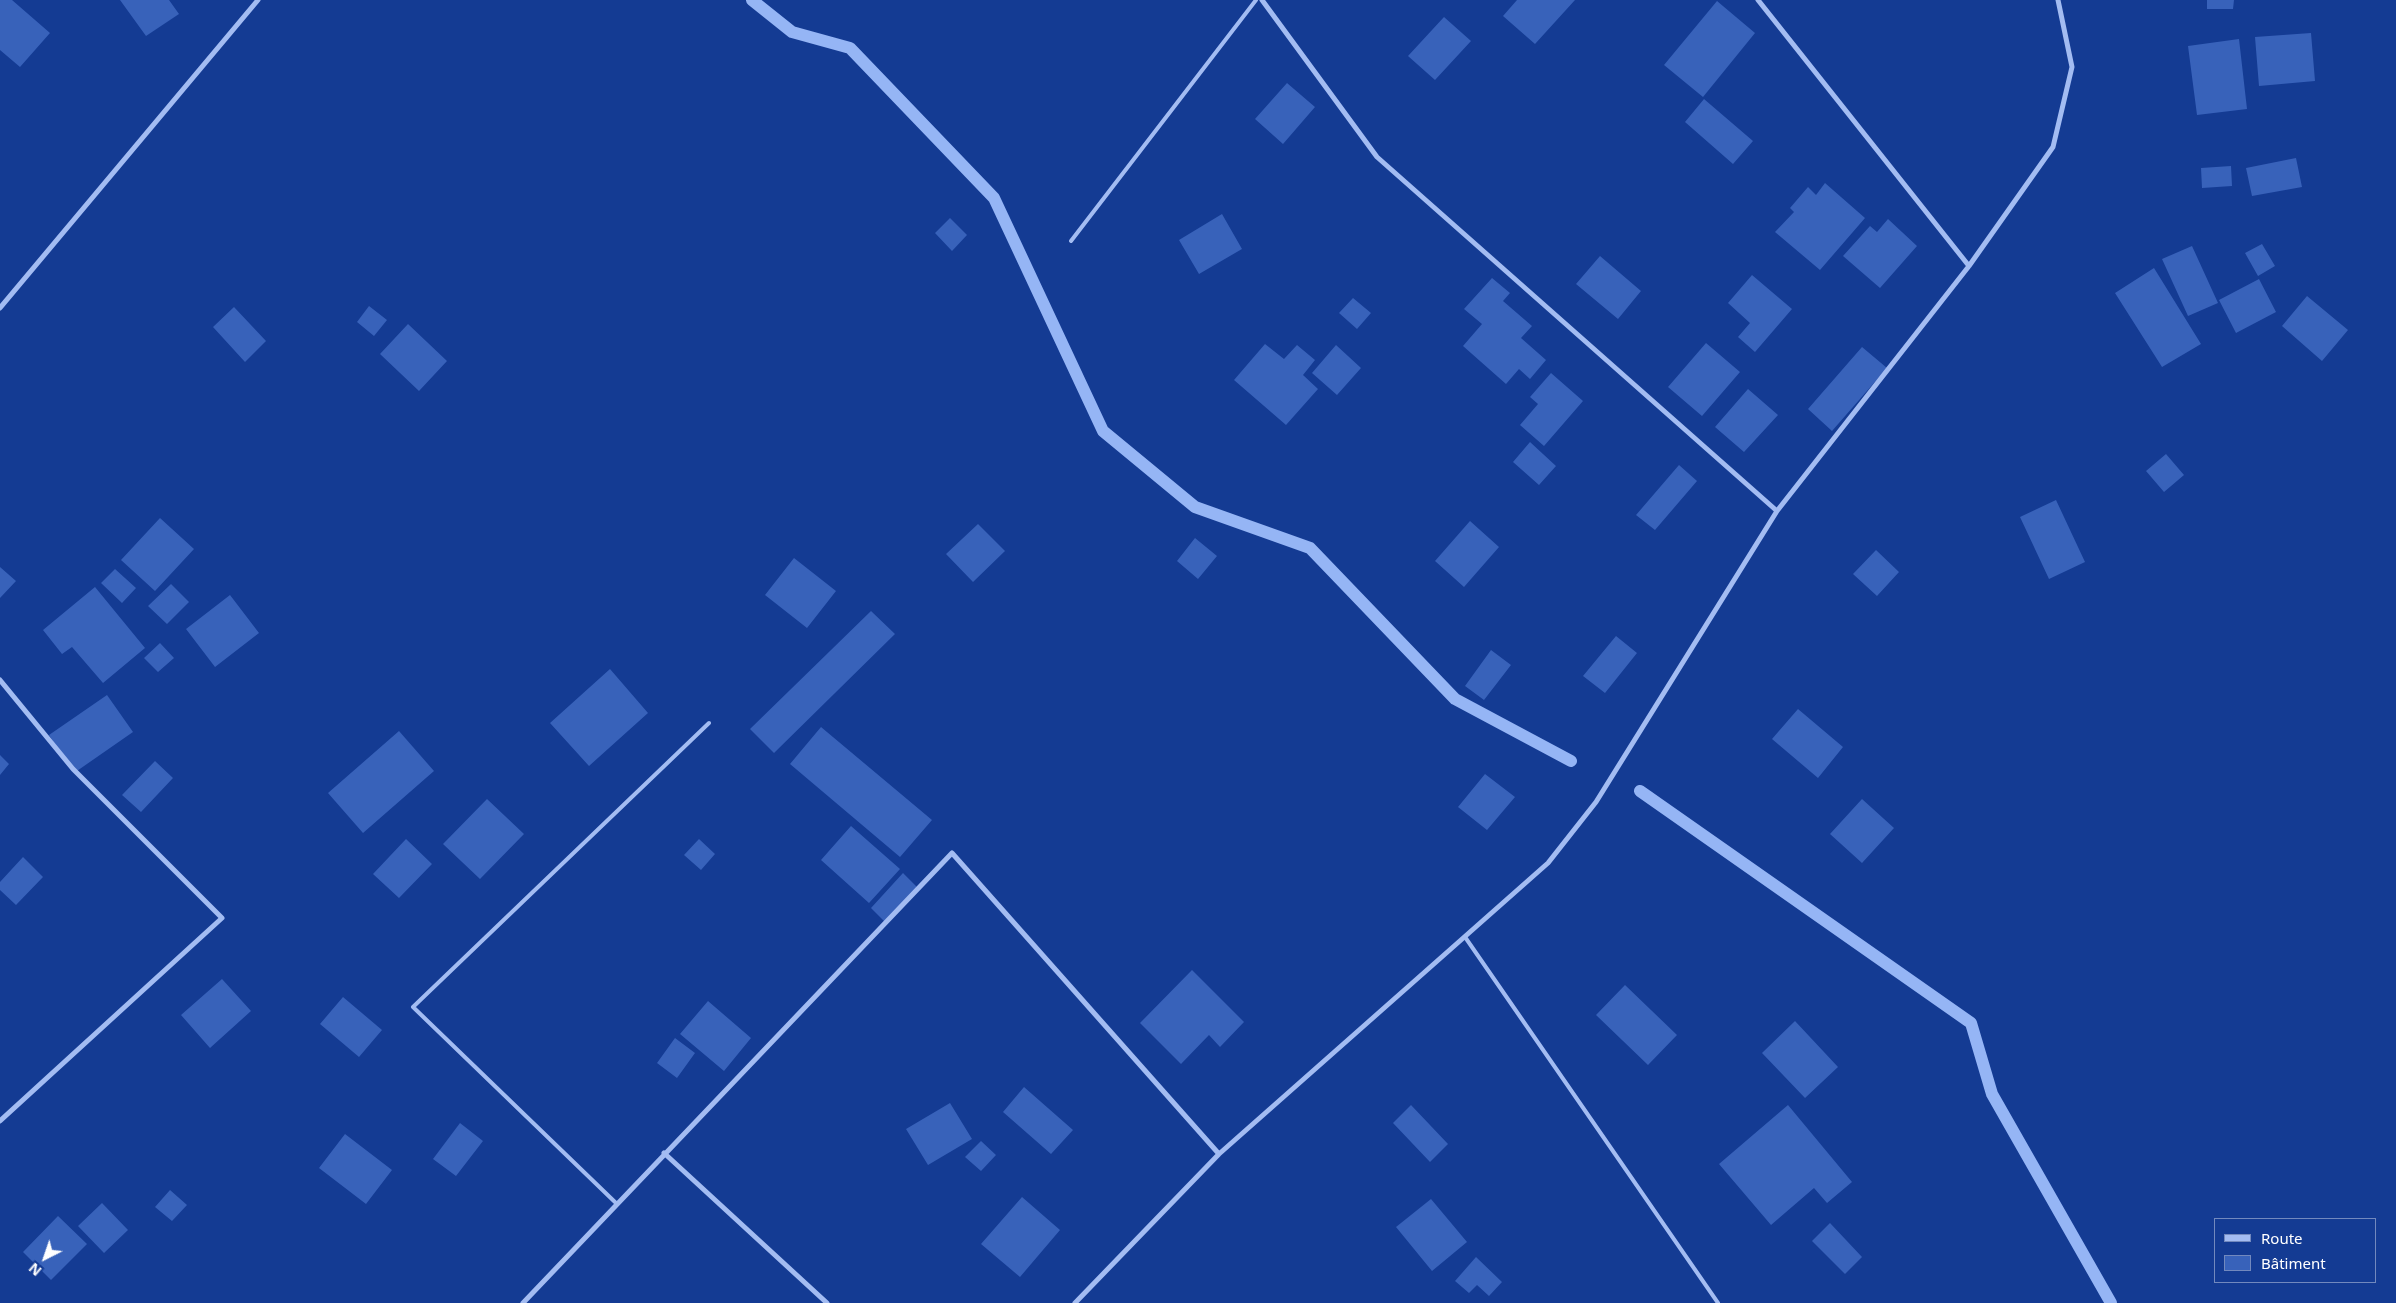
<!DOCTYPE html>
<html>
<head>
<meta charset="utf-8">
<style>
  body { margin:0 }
  #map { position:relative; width:2396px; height:1303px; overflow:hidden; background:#143b93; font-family:"Noto Sans",sans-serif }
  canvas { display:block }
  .legend { position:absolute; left:2214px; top:1218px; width:162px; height:65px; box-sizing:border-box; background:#143b93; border:1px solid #7289be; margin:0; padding:6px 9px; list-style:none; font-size:15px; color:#fff }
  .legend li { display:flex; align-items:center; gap:10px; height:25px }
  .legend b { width:25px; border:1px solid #7289be }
  .north { position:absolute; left:20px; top:1233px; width:50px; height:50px; -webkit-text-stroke:4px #143b93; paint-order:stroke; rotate:221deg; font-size:14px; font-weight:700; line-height:20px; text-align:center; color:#fff }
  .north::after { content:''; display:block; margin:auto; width:18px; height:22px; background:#fff; clip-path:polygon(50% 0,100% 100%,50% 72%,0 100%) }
</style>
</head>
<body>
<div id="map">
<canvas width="2396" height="1303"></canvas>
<ul class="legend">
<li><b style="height:6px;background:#a3bcf2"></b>Route</li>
<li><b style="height:14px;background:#3862ba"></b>Bâtiment</li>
</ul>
<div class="north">N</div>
</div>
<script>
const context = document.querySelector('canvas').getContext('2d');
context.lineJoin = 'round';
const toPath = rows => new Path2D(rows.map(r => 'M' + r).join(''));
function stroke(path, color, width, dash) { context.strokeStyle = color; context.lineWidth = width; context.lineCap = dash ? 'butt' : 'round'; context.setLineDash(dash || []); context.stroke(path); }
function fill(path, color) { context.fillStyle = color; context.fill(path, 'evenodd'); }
const stream = toPath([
  [752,0,792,32,850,48,994,198,1103,431,1195,507,1310,548,1455,699,1571,761],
  [1640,791,1971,1023,1992,1094,2111,1303]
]);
const building = toPath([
  [0,0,12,0,50,33,20,67,0,50],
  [120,0,169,0,179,14,146,36],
  [1517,0,1575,0,1535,44,1503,16],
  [2207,0,2234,0,2233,9,2207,9],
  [1717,1,1755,33,1703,97,1664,65],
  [1444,17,1471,41,1435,80,1408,56],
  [2311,33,2315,81,2259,86,2255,37],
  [2239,39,2247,109,2197,115,2188,46],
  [1287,83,1315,107,1283,144,1255,119],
  [1704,99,1753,141,1733,164,1685,122],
  [2296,158,2302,187,2252,196,2246,168],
  [2231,166,2232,186,2202,188,2201,168],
  [1825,183,1865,218,1820,270,1775,232,1794,212,1790,208,1808,187,1816,195],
  [1222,214,1242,249,1199,274,1179,240],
  [950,218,967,235,952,251,935,233],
  [1888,219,1917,246,1880,288,1843,256,1870,226,1877,232],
  [2262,244,2275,266,2258,276,2245,253],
  [2192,246,2218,303,2188,316,2162,259],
  [1600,256,1641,291,1618,319,1576,284],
  [2154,268,2201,344,2162,367,2115,293],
  [1752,275,1792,309,1755,352,1738,337,1750,323,1728,303],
  [1492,278,1510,293,1503,301,1532,326,1521,338,1546,360,1530,379,1519,369,1506,384,1463,346,1482,324,1464,309],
  [2259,279,2276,312,2236,333,2219,300],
  [2307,296,2348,330,2322,361,2282,326],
  [1353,298,1371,313,1357,329,1339,313],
  [369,306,387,320,374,336,357,322],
  [234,307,266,341,245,362,213,327],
  [408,324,447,361,419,391,380,354],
  [1706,343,1740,372,1702,416,1668,387],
  [1265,344,1284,359,1297,345,1315,360,1303,375,1318,389,1286,425,1234,380],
  [1336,345,1361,368,1337,395,1312,373],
  [1862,347,1887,368,1832,431,1808,409],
  [1551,373,1583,401,1544,446,1520,425,1538,404,1530,397],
  [1748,389,1778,415,1744,452,1715,427],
  [1530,442,1556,466,1539,485,1513,462],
  [2166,454,2184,475,2164,492,2146,471],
  [1679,465,1697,481,1655,530,1636,515],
  [2056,500,2085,562,2049,579,2020,517],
  [160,518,194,549,155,591,121,560],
  [1470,521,1499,547,1464,587,1435,561],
  [978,524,1005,551,973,582,946,554],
  [1195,538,1217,556,1198,579,1177,561],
  [1876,550,1899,572,1877,596,1853,574],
  [794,558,836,591,807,628,765,595],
  [0,567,16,581,0,598],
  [115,569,136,588,122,603,101,583],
  [171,584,189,602,167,624,148,606],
  [95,587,145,648,103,683,72,647,62,654,43,630],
  [230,595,259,633,215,667,186,629],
  [871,611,895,634,774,753,750,729],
  [1616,636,1637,653,1605,693,1583,676],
  [160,643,174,658,158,672,144,658],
  [1491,650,1511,665,1484,700,1465,686],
  [610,669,648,713,589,766,550,723],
  [107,695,133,732,74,773,49,735],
  [1798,709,1843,747,1818,778,1772,739],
  [821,727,932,820,900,857,790,764],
  [399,731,434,771,363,833,328,793],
  [0,755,9,764,0,775],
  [155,761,173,778,141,812,122,795],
  [1485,774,1515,797,1487,830,1458,807],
  [487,799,524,834,480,879,443,844],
  [1862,799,1894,828,1862,863,1830,834],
  [851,826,900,869,869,903,821,860],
  [406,839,432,864,399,898,373,874],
  [699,839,715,854,701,870,684,855],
  [23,857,43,877,16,905,0,890,0,882],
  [903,873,918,888,885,922,871,908],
  [1192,970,1244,1022,1220,1047,1209,1035,1181,1064,1140,1023],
  [222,979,251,1011,210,1048,181,1015],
  [1625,985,1677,1035,1648,1065,1596,1015],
  [343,997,382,1030,359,1057,320,1024],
  [708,1001,751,1038,724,1071,680,1034],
  [1795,1021,1838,1067,1805,1098,1762,1053],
  [675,1038,695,1053,677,1078,657,1063],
  [1024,1087,1073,1130,1051,1154,1003,1112],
  [950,1103,972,1139,928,1165,906,1129],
  [1411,1105,1448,1144,1430,1162,1393,1123],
  [1788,1105,1852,1182,1827,1203,1814,1188,1771,1225,1719,1164],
  [460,1123,483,1141,456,1176,433,1159],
  [345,1134,392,1170,366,1204,319,1168],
  [981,1141,996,1155,981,1171,965,1157],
  [170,1190,187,1205,172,1221,155,1207],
  [1022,1197,1060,1230,1020,1277,981,1244],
  [1431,1199,1467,1242,1432,1271,1396,1227],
  [102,1203,128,1230,104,1253,78,1226],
  [58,1216,87,1244,51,1280,23,1252],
  [1830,1223,1862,1257,1845,1274,1812,1241],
  [1476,1257,1502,1282,1489,1296,1477,1285,1469,1293,1455,1281]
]);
const service = toPath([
  [1071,241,1256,0],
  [1465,937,1718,1303],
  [617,1204,413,1007,709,723]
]);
const minor = toPath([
  [1262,0,1377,157,1777,511],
  [1758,0,1969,266],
  [0,308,258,0],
  [0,680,73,769,222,918,0,1121],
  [664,1153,827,1303],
  [523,1303,952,853,1219,1154],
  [1075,1303,1219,1154,1548,863,1596,802,1777,511,1969,266,2053,147,2072,67,2058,0]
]);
stroke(stream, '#95b5f5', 12);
fill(building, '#3862ba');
stroke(service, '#a3bcf2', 4);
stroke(minor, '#a3bcf2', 5);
</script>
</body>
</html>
